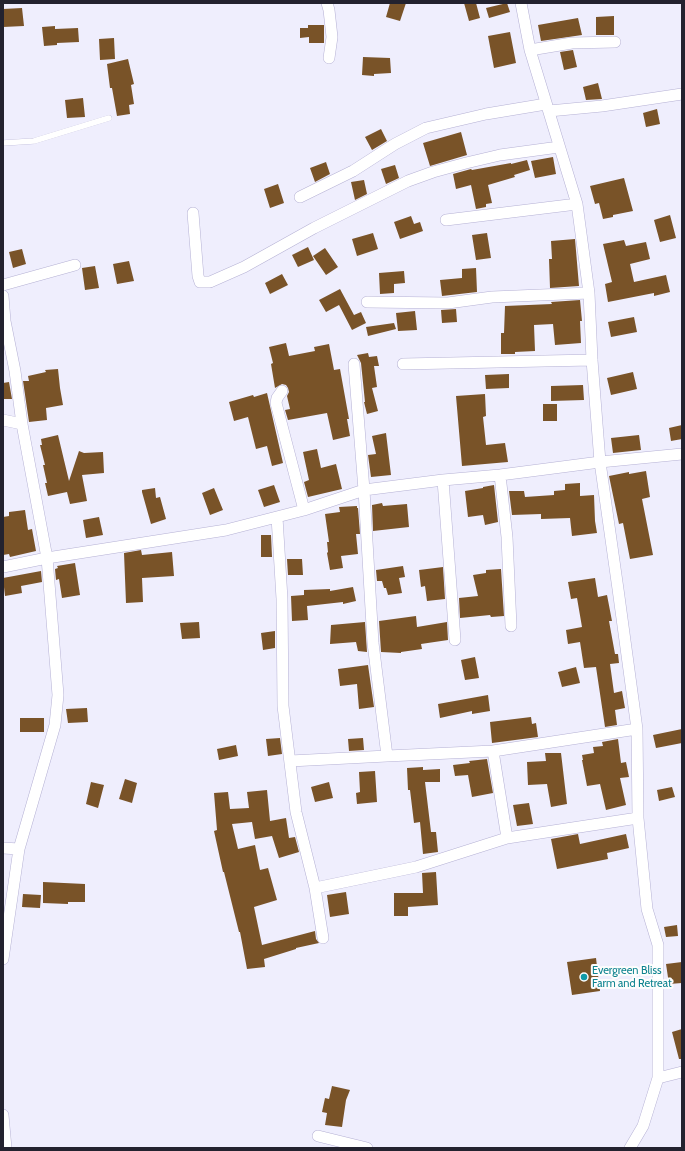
<!DOCTYPE html>
<html>
<head>
<meta charset="utf-8">
<style>
  body { margin:0 }
  #map { position:relative; width:685px; height:1151px; overflow:hidden; background:#efeefd; font-family:Cabin,sans-serif }
  canvas { display:block }
  .frame { position:absolute; inset:0; border:4px solid #23222f; pointer-events:none }
</style>
</head>
<body>
<div id="map">
<canvas width="685" height="1151"></canvas>
<div class="frame"></div>
</div>
<script>
const context = document.querySelector('canvas').getContext('2d');
context.lineJoin = 'round';
function fill(path, color) { context.fillStyle = color; context.fill(path, 'evenodd'); }
const toPath = rows => new Path2D(rows.map(r => 'M' + r).join(''));
function stroke(path, color, width, dash) { context.strokeStyle = color; context.lineWidth = width; context.lineCap = dash ? 'butt' : 'round'; context.setLineDash(dash || []); context.stroke(path); }
function write(font, color, halo, rows, align = 'center') {
  context.font = font + ' Cabin,sans-serif'; context.lineWidth = 4; context.setLineDash([]); context.textBaseline = 'middle'; context.strokeStyle = halo; context.fillStyle = color; for (const [text, x, y, turn = 0] of rows) {
    context.save(); context.translate(x, y); context.rotate((+turn || 0) * Math.PI / 180); context.textAlign = isNaN(turn) ? turn : align; if (halo) context.strokeText(text, 0, 0); context.fillText(text, 0, 0); context.restore();
  }
}
const building = toPath([
  [390,3,406,3,400,21,386,17],
  [464,3,476,3,480,18,469,21],
  [507,3,510,12,489,18,486,8],
  [22,8,24,26,3,27,3,9],
  [614,16,614,35,596,35,596,17],
  [578,18,582,35,541,41,538,25],
  [308,25,324,25,324,43,309,43,309,37,300,38,300,28,308,28],
  [55,26,55,29,78,28,79,42,57,43,57,45,44,46,42,27],
  [510,32,516,63,494,68,488,36],
  [114,38,115,59,100,60,99,39],
  [573,50,577,67,564,70,560,52],
  [363,57,390,58,391,73,374,74,374,76,362,75],
  [128,59,134,84,131,85,134,104,129,105,130,114,117,116,112,88,110,88,107,64],
  [598,83,602,99,586,100,583,87],
  [83,98,85,117,67,118,65,100],
  [657,109,660,124,646,127,643,113],
  [381,129,387,141,372,150,365,137],
  [461,132,467,155,430,166,423,143],
  [553,157,556,174,535,178,531,161],
  [527,160,530,170,514,175,515,177,488,185,492,203,486,204,486,207,476,209,471,185,456,189,453,174,471,169,472,170,511,163,511,164],
  [326,162,330,174,315,182,310,168],
  [395,165,399,178,386,184,381,169],
  [624,178,633,211,613,215,613,217,603,219,599,203,595,204,590,186],
  [364,180,367,194,355,200,351,182],
  [278,184,284,203,270,208,264,189],
  [670,215,676,238,660,242,654,220],
  [411,216,414,224,420,222,423,231,400,239,394,222],
  [373,233,378,249,357,256,352,239],
  [487,233,491,258,476,260,472,235],
  [575,239,579,286,550,288,549,259,552,259,551,241],
  [624,240,626,246,646,242,650,259,630,264,634,282,666,275,670,292,654,296,654,293,608,302,605,284,612,282,603,244],
  [308,247,314,260,298,267,292,255],
  [325,248,338,267,326,275,313,256],
  [22,249,26,264,13,268,9,252],
  [129,261,134,281,117,284,113,264],
  [95,266,99,288,85,290,82,268],
  [476,268,477,292,442,296,440,280,462,278,462,269],
  [404,271,405,283,394,284,394,293,380,294,379,273],
  [282,274,288,285,270,294,265,283],
  [340,289,354,315,361,312,366,323,352,330,339,305,326,312,319,300],
  [580,300,582,321,580,321,581,343,555,345,553,324,534,325,535,351,515,352,515,354,501,354,501,333,504,333,505,306,552,304,551,302],
  [456,309,457,322,442,323,441,310],
  [415,311,417,330,398,331,396,313],
  [634,317,637,332,611,337,608,322],
  [394,323,396,329,368,336,366,327],
  [286,343,289,356,315,351,314,347,329,344,334,370,340,369,349,419,347,419,350,436,333,440,327,413,288,420,285,410,290,409,287,396,289,392,288,388,286,385,282,384,275,388,271,364,273,363,269,347],
  [368,353,369,357,377,356,379,366,374,366,377,387,372,388,378,411,367,414,364,402,365,402,361,363,357,355],
  [58,369,60,388,63,405,46,408,47,420,29,422,23,381,29,381,28,376,46,372,45,370],
  [633,372,637,389,611,395,607,378],
  [509,374,509,388,486,389,485,375],
  [9,382,12,399,3,399,3,383],
  [583,385,584,400,551,401,551,386],
  [267,393,283,463,272,466,267,446,256,449,248,417,234,421,229,402,253,395,254,397],
  [485,394,486,416,483,417,486,445,505,443,508,462,462,466,456,396],
  [543,404,557,404,557,421,543,421],
  [682,425,682,439,671,441,669,428],
  [386,433,391,475,371,477,368,455,376,454,372,436],
  [58,435,69,481,79,451,84,453,103,452,104,473,82,475,87,501,70,504,67,492,48,496,45,483,47,483,43,465,45,465,40,445,42,445,41,439],
  [639,435,641,450,613,453,611,438],
  [317,449,321,468,336,464,342,489,308,497,304,482,309,480,303,452],
  [646,471,650,497,642,499,653,555,630,559,623,523,619,524,609,476,629,472,629,474],
  [580,483,580,496,594,495,595,521,597,533,572,536,570,518,541,519,541,514,512,515,509,491,524,491,525,497,554,495,554,491,565,490,565,484],
  [274,485,280,502,264,507,258,490],
  [494,485,498,522,485,525,483,515,468,517,465,491,483,488,483,487],
  [155,488,156,498,160,497,166,519,151,524,142,492,142,490],
  [214,488,223,510,210,515,202,493],
  [382,503,383,506,407,504,409,527,373,531,372,505],
  [357,506,357,508,358,508,360,534,356,534,358,554,341,556,343,568,330,570,327,553,328,552,327,542,329,542,325,514,340,512,339,507],
  [25,510,28,530,32,529,36,551,10,557,9,554,3,555,3,517,9,516,9,512],
  [99,517,103,535,86,538,83,520],
  [261,535,271,535,272,557,261,557],
  [141,550,142,555,172,552,174,576,142,578,143,602,126,603,124,553],
  [287,559,302,559,303,575,288,575],
  [75,563,80,595,62,598,59,579,56,580,55,569,58,568,57,566],
  [403,566,405,577,399,578,402,593,388,595,386,588,384,588,382,581,377,581,376,570],
  [443,567,445,599,427,601,425,586,421,587,419,570],
  [501,569,504,616,491,617,490,615,460,618,459,598,478,596,473,575,486,573,486,570],
  [41,571,42,582,21,586,22,593,5,596,3,578],
  [595,578,598,597,607,595,612,621,609,621,615,654,618,654,619,663,610,664,614,693,622,691,625,708,615,710,617,725,605,727,596,667,584,668,580,642,568,644,566,630,582,627,577,598,571,599,568,582],
  [353,587,356,601,343,604,343,602,307,606,308,620,292,621,291,596,304,595,304,590,330,589,330,591],
  [416,616,417,627,447,622,448,640,421,644,422,649,401,652,401,653,381,652,379,621],
  [199,622,200,638,182,639,180,623],
  [365,622,367,652,358,651,356,642,330,644,331,625],
  [275,631,275,648,263,650,261,633],
  [475,657,479,678,465,680,461,660],
  [368,665,374,707,359,709,357,684,340,686,338,669],
  [576,667,580,683,562,687,558,672],
  [488,695,490,711,472,714,472,711,440,718,438,704],
  [87,708,88,722,68,723,66,709],
  [531,717,532,724,536,723,538,737,492,743,490,722],
  [20,718,44,718,44,732,20,732],
  [682,729,682,743,656,748,653,735],
  [280,738,282,754,268,756,266,739],
  [363,738,364,750,349,751,348,739],
  [618,739,621,763,626,762,629,777,620,778,626,805,606,810,600,784,587,786,582,760,583,760,582,755,594,753,593,747,603,746,602,742],
  [236,745,238,756,219,760,217,749],
  [545,753,561,753,567,804,551,807,547,784,528,785,527,762,546,761],
  [487,759,493,793,472,797,468,775,455,776,453,765,470,763,469,761],
  [423,767,423,770,440,769,440,782,425,782,431,832,436,832,438,852,423,854,420,822,414,823,410,790,408,790,407,768],
  [375,771,377,802,357,804,356,793,360,792,359,772],
  [125,779,137,783,132,803,119,799],
  [91,782,104,785,98,808,86,804],
  [329,782,333,798,315,802,311,787],
  [672,787,675,797,659,801,657,790],
  [267,790,270,821,286,818,289,838,295,837,299,852,279,858,272,836,255,839,252,822,232,824,238,849,255,845,260,870,268,868,277,900,254,907,262,945,315,931,316,939,319,943,296,948,296,949,264,959,265,967,247,969,240,932,239,932,224,872,223,872,214,831,217,830,214,793,228,792,230,809,249,808,247,792],
  [529,803,533,824,517,826,513,805],
  [578,834,580,844,626,834,629,848,607,853,608,859,557,869,551,839],
  [436,872,438,905,408,907,408,916,394,916,394,893,423,893,422,873],
  [43,882,85,884,85,902,68,902,68,904,43,903],
  [346,892,349,914,330,917,327,895],
  [23,894,41,895,40,908,22,907],
  [677,925,678,936,666,937,664,927],
  [596,958,600,991,572,995,567,962],
  [682,962,682,983,669,984,666,964],
  [682,1029,682,1059,679,1059,672,1032],
  [332,1086,350,1090,346,1100,342,1127,325,1125,327,1113,322,1112,325,1098,329,1099]
]);
const lane = toPath([
  [3,143,34,141,109,118]
]);
const street = toPath([
  [327,3,329,10,332,37,329,58],
  [521,3,530,50,577,204,589,293,592,360,600,462,618,589,637,729,638,818,647,909,658,945,658,1078,643,1126,630,1148],
  [530,50,572,43,615,42],
  [549,111,602,106,682,94],
  [300,197,353,171,395,144,426,128,486,114,546,104],
  [193,213,198,276,200,282,210,282,244,267,314,228,408,181,433,172,466,163,500,155,559,147],
  [446,220,577,204],
  [3,285,75,265],
  [3,296,5,321,15,371,22,424,47,558,58,695,55,725,19,849,3,959],
  [367,302,448,303,492,297,589,293],
  [354,364,364,490,373,643,387,756,493,751,637,729],
  [403,364,592,360],
  [282,391,277,398,276,403,304,510],
  [3,420,22,424],
  [500,475,507,537,511,626],
  [443,480,455,640],
  [277,517,282,599,283,706,296,812,315,888,323,938],
  [3,567,47,558,226,530,304,510,364,490,443,480,500,475,600,462,682,454],
  [493,751,507,838],
  [290,761,387,756],
  [3,848,19,849],
  [315,888,416,867,507,838,638,818],
  [658,1078,682,1072],
  [3,1115,6,1148],
  [318,1136,367,1148]
]);
const markers = [
  [584,977,4,"#0f9aa8"]
];
const cultureNames = [
  ["Evergreen Bliss",592,971],
  ["Farm and Retreat",592,984]
];
fill(building, '#795328');
stroke(lane, '#b5b1d4', 6);
stroke(street, '#b5b1d4', 12);
stroke(lane, '#fff', 5.5);
stroke(street, '#fff', 11);
for (const [x, y, r, color] of markers) { const dot = new Path2D(); dot.arc(x, y, r, 0, 2 * Math.PI); context.fillStyle = color; context.fill(dot); stroke(dot, '#fdfdfd', 1.5); }
write('11px', '#0d838f', '#fdfdfd', cultureNames, 'left');
</script>
</body>
</html>
